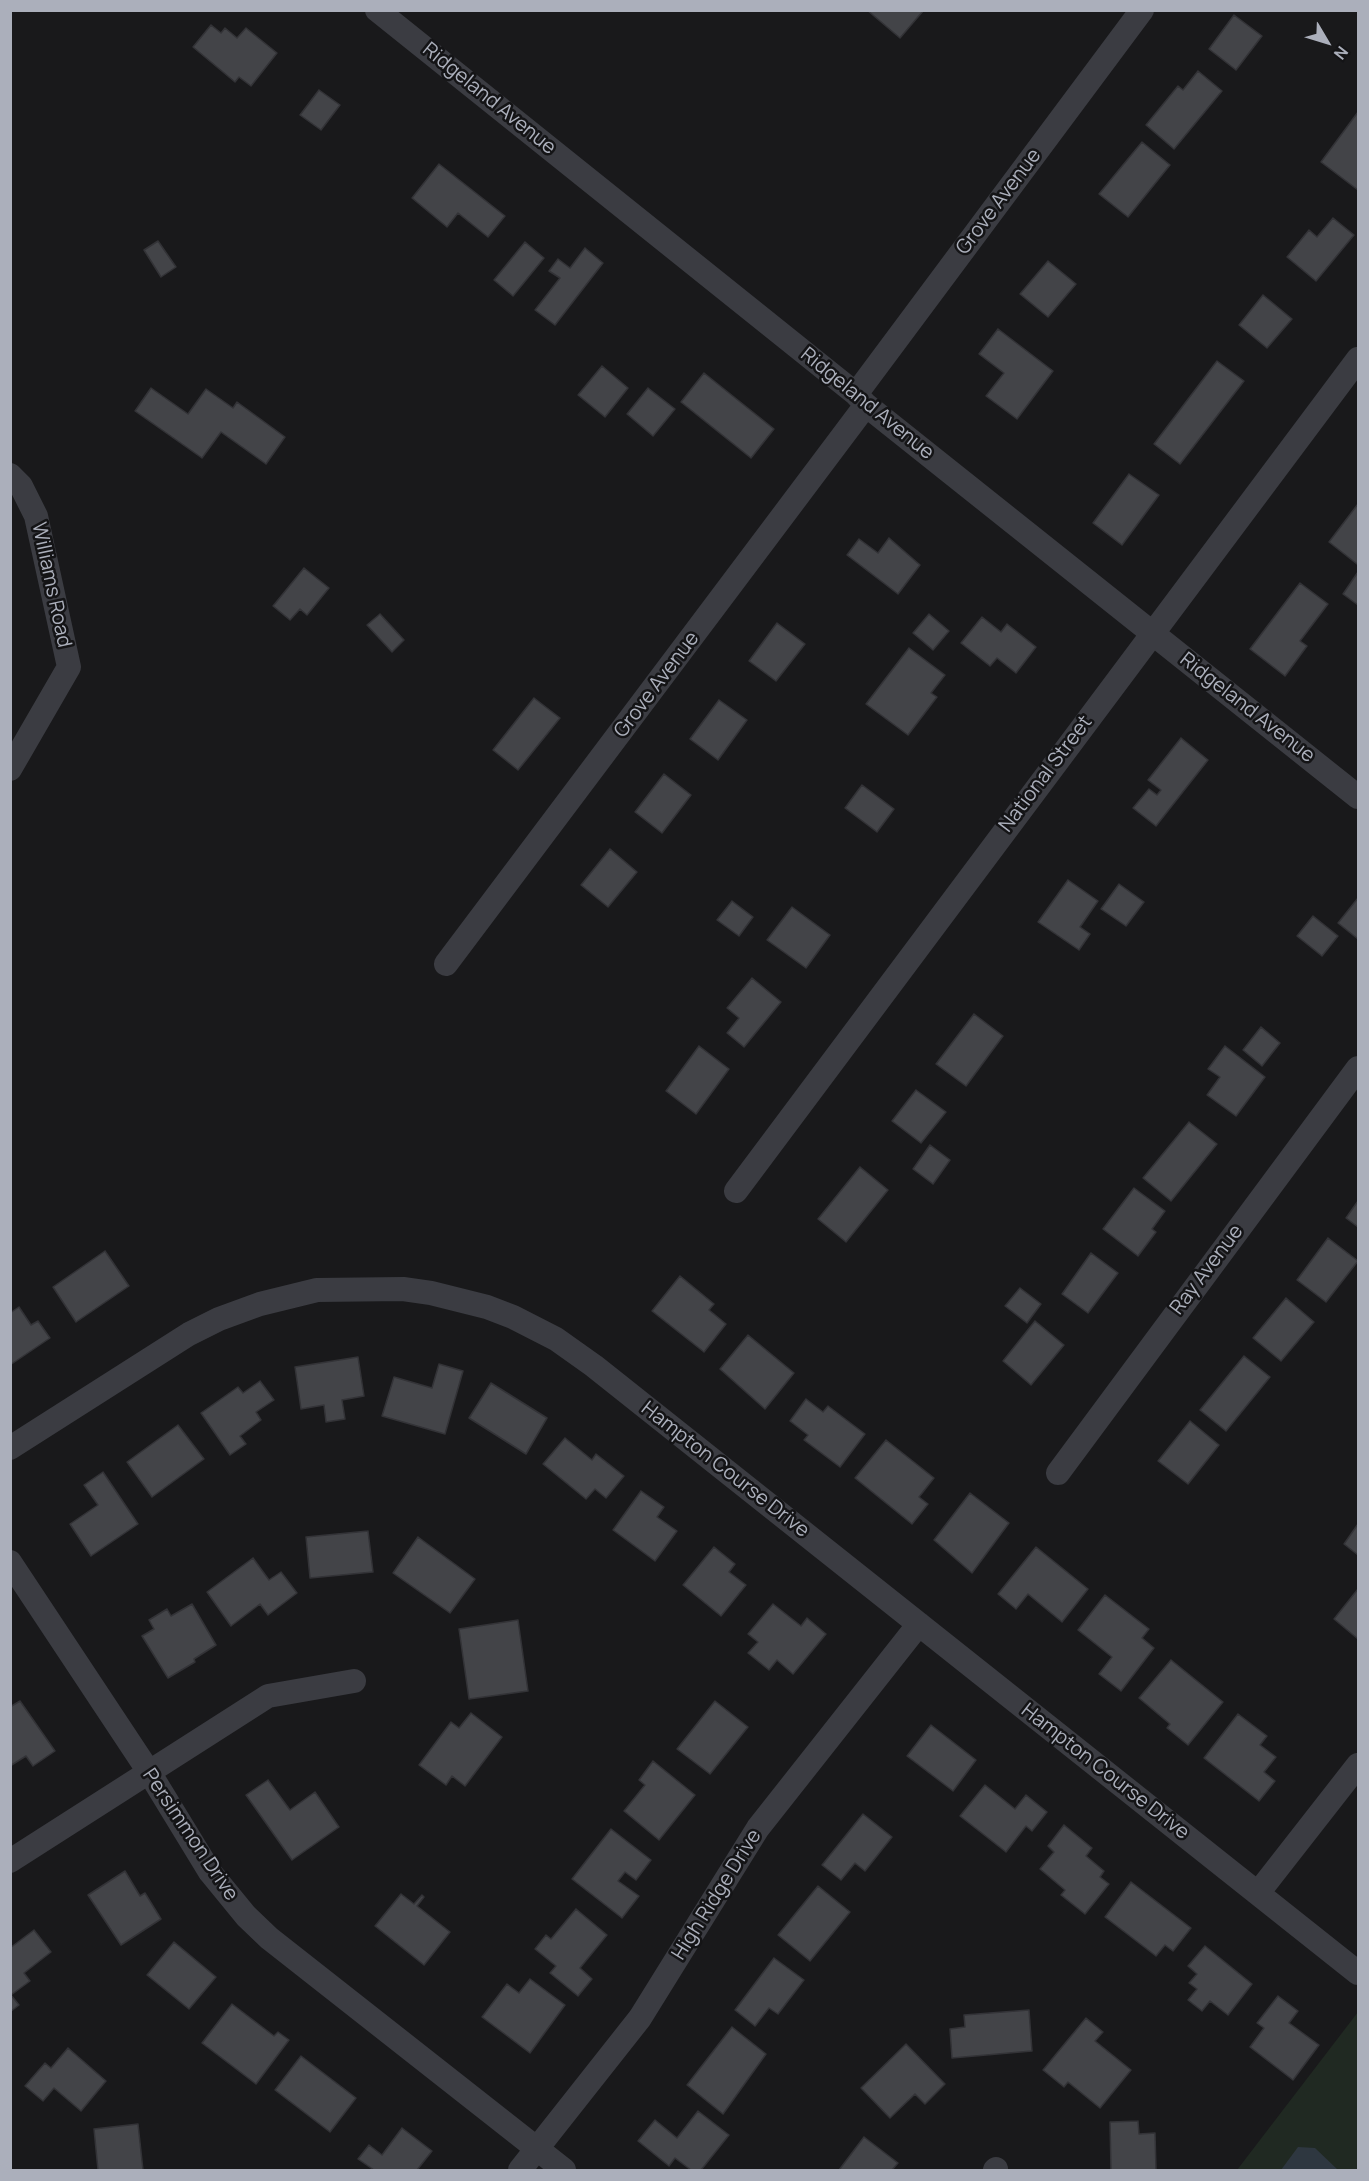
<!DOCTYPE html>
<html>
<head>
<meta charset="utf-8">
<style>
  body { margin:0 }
  #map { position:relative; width:1369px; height:2181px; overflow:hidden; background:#19191b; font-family:Manrope,sans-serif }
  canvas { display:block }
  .frame { position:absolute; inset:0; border:12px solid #abafbb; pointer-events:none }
  .north { position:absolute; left:1297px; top:12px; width:60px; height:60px; -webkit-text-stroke:4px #141416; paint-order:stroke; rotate:128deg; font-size:16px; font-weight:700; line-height:24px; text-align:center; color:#abafbb }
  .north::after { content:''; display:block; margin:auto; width:21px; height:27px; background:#abafbb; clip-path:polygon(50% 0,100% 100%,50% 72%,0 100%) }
</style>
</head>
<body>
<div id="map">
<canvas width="1369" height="2181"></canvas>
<div class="frame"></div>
<div class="north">N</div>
</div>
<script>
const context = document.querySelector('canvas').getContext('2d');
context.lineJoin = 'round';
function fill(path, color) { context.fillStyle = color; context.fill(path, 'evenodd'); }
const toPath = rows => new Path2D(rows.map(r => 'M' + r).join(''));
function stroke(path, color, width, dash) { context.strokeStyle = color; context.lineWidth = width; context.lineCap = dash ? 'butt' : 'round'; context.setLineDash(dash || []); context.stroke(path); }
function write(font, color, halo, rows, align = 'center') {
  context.font = font + ' Manrope,sans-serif'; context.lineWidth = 5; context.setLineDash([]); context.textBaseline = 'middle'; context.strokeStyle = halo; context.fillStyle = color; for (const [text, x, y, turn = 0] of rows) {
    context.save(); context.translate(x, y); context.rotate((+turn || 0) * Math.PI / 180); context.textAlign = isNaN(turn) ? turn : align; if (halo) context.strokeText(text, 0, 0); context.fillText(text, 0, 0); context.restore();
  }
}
const green = toPath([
  [1358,2012,1358,2170,1237,2170]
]);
const water = toPath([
  [1298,2147,1315,2148,1338,2170,1281,2170]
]);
const building = toPath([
  [867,10,923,10,923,11,900,38,867,10],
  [1234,15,1262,36,1236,70,1209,49,1234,15],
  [211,25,221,33,225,28,237,38,246,28,277,53,251,86,239,77,235,82,193,47,211,25],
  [1198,71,1222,91,1174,149,1146,125,1178,86,1183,90,1198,71],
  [319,90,340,105,321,130,300,115,319,90],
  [1358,112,1358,190,1321,162,1358,112],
  [1142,142,1170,165,1128,217,1099,194,1142,142],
  [439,164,505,216,488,237,458,213,447,227,412,198,439,164],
  [1333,218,1354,235,1316,281,1287,257,1309,230,1317,237,1333,218],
  [158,241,176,267,161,277,144,250,158,241],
  [525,242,544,258,513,296,494,280,525,242],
  [585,248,603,263,555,325,535,310,560,278,549,271,558,259,570,268,585,248],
  [1048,261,1076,284,1048,317,1020,294,1048,261],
  [1263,295,1292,319,1267,348,1239,325,1263,295],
  [998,329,1053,371,1017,419,986,396,1004,373,979,354,998,329],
  [1217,361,1244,381,1180,464,1154,444,1217,361],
  [602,366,628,388,605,417,578,395,602,366],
  [704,373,774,429,751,458,681,402,704,373],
  [151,388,188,414,206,389,233,408,237,402,285,437,266,464,221,432,202,458,135,411,151,388],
  [648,388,675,409,653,436,627,414,648,388],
  [1129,474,1159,495,1122,545,1093,523,1129,474],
  [1358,504,1358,562,1357,564,1329,542,1358,504],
  [889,538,920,565,898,594,847,555,859,539,878,553,889,538],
  [304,568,329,588,307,615,300,609,290,620,273,606,304,568],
  [1358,572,1358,605,1343,594,1358,572],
  [1300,583,1328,604,1300,641,1307,646,1285,676,1250,649,1300,583],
  [380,614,404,640,392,652,367,625,380,614],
  [929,614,949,631,933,650,913,633,929,614],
  [982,617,1001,632,1007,624,1036,647,1016,673,997,658,990,666,961,643,982,617],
  [777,623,805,644,776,681,749,661,777,623],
  [909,648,945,675,931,693,937,697,908,735,866,704,909,648],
  [534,698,560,718,518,770,493,750,534,698],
  [719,700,747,720,718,760,690,739,719,700],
  [1181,738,1208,760,1156,826,1133,808,1149,789,1157,795,1161,790,1148,780,1181,738],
  [664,774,691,795,662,833,635,812,664,774],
  [862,785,894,809,877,832,845,808,862,785],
  [610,849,637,872,608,907,581,885,610,849],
  [1068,880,1098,901,1080,927,1090,934,1079,950,1038,922,1068,880],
  [1119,884,1144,902,1126,926,1101,909,1119,884],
  [1358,898,1358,939,1338,923,1358,898],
  [732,901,753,917,739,936,717,920,732,901],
  [792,907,830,935,806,968,767,940,792,907],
  [1313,916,1338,936,1322,956,1297,936,1313,916],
  [752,978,781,1002,744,1047,727,1033,739,1018,727,1008,752,978],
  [974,1014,1003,1036,966,1086,936,1064,974,1014],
  [1261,1027,1280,1043,1262,1066,1243,1050,1261,1027],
  [699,1046,729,1069,696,1114,666,1091,699,1046],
  [1225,1046,1265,1077,1236,1116,1207,1095,1220,1077,1208,1069,1225,1046],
  [916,1090,946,1112,921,1143,892,1121,916,1090],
  [1189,1122,1217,1144,1171,1201,1143,1178,1189,1122],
  [930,1145,950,1160,933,1184,913,1169,930,1145],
  [860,1167,888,1190,846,1242,818,1219,860,1167],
  [1134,1188,1165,1211,1152,1229,1156,1232,1138,1256,1103,1229,1134,1188],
  [1358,1201,1358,1227,1346,1218,1358,1201],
  [1328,1238,1358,1261,1326,1302,1297,1280,1328,1238],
  [105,1251,129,1286,76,1322,53,1287,105,1251],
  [1091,1253,1118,1273,1088,1313,1062,1294,1091,1253],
  [680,1276,714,1304,709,1310,726,1324,704,1352,652,1311,680,1276],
  [1020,1288,1041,1304,1027,1323,1005,1306,1020,1288],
  [1286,1298,1314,1322,1281,1361,1253,1338,1286,1298],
  [19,1307,31,1325,38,1321,50,1338,10,1365,10,1313,19,1307],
  [1035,1321,1064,1345,1031,1385,1003,1361,1035,1321],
  [748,1335,794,1373,765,1409,720,1369,748,1335],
  [1244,1356,1270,1377,1226,1431,1200,1410,1244,1356],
  [358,1357,364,1396,342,1400,345,1419,326,1422,324,1405,301,1409,295,1367,358,1357],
  [439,1364,463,1371,445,1434,382,1416,394,1377,432,1388,439,1364],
  [260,1381,274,1400,256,1412,261,1420,240,1436,246,1444,230,1455,201,1413,238,1387,243,1393,260,1381],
  [491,1383,547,1418,526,1454,469,1418,491,1383],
  [806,1399,823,1412,828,1406,865,1434,840,1467,804,1440,808,1435,790,1421,806,1399],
  [1190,1421,1219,1445,1188,1484,1158,1461,1190,1421],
  [178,1425,204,1459,152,1497,127,1462,178,1425],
  [565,1438,592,1460,596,1454,624,1476,606,1498,595,1489,586,1499,543,1464,565,1438],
  [886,1440,934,1478,919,1497,928,1504,912,1524,855,1478,886,1440],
  [103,1472,138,1524,91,1556,70,1524,98,1505,84,1485,103,1472],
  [641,1491,664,1507,657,1517,677,1531,655,1561,613,1530,641,1491],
  [970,1493,1009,1523,972,1573,934,1540,970,1493],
  [1358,1524,1358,1555,1344,1544,1358,1524],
  [368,1531,373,1572,310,1578,306,1537,368,1531],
  [418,1537,475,1579,450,1613,393,1573,418,1537],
  [714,1547,735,1564,729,1572,746,1585,721,1616,683,1585,714,1547],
  [1036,1547,1088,1589,1062,1622,1028,1594,1016,1609,998,1594,1036,1547],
  [253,1558,269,1580,281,1572,297,1593,268,1615,260,1604,231,1626,207,1592,253,1558],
  [1358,1589,1358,1639,1334,1619,1358,1589],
  [1105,1595,1149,1629,1142,1638,1154,1648,1121,1691,1099,1674,1112,1657,1078,1630,1105,1595],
  [192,1604,216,1645,194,1659,195,1662,168,1678,142,1636,154,1629,149,1620,167,1609,171,1616,192,1604],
  [773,1604,801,1626,807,1618,826,1634,793,1674,777,1660,769,1670,748,1653,758,1642,748,1634,773,1604],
  [518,1620,528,1691,469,1699,459,1629,518,1620],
  [1171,1660,1223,1702,1188,1745,1167,1728,1170,1724,1139,1698,1171,1660],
  [20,1701,55,1751,33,1766,26,1756,10,1766,10,1707,20,1701],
  [715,1701,748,1727,710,1774,677,1749,715,1701],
  [471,1713,502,1737,465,1786,452,1776,446,1785,419,1765,451,1722,459,1728,471,1713],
  [1238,1714,1267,1736,1260,1745,1276,1757,1264,1772,1275,1781,1259,1801,1204,1758,1238,1714],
  [931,1725,976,1760,953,1791,907,1756,931,1725],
  [653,1761,695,1795,659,1840,624,1811,645,1785,639,1780,653,1761],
  [268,1780,290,1810,315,1792,339,1827,292,1860,246,1795,268,1780],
  [985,1785,1015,1809,1026,1795,1047,1812,1032,1831,1026,1826,1006,1852,960,1816,985,1785],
  [863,1814,892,1837,865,1871,855,1863,841,1880,822,1865,863,1814],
  [1064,1825,1092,1848,1086,1856,1104,1871,1100,1877,1109,1884,1085,1914,1061,1895,1065,1890,1040,1869,1054,1852,1048,1846,1064,1825],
  [611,1829,651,1860,636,1880,625,1872,618,1881,639,1896,622,1918,572,1879,611,1829],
  [125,1871,140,1896,145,1893,161,1919,121,1945,88,1895,125,1871],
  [1131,1882,1191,1928,1173,1951,1165,1945,1156,1956,1105,1917,1131,1882],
  [818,1886,850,1912,810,1961,778,1935,818,1886],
  [401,1894,414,1904,422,1895,424,1897,417,1906,450,1932,424,1965,375,1926,401,1894],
  [576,1909,607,1935,580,1968,592,1979,578,1996,550,1973,556,1966,535,1949,546,1935,551,1939,576,1909],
  [34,1930,51,1952,24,1973,30,1981,11,1995,19,2005,10,2012,10,1948,34,1930],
  [174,1942,216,1977,189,2009,147,1975,174,1942],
  [1205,1946,1252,1984,1228,2015,1210,2001,1202,2011,1188,2000,1197,1989,1189,1983,1197,1974,1188,1966,1205,1946],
  [774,1958,804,1980,778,2014,769,2008,755,2026,735,2010,774,1958],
  [530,1979,565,2005,530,2053,482,2017,507,1984,519,1993,530,1979],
  [1278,1996,1298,2011,1289,2023,1319,2045,1293,2080,1250,2047,1264,2028,1257,2023,1278,1996],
  [232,2004,274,2036,278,2032,289,2040,256,2084,202,2043,232,2004],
  [1029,2010,1032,2051,952,2058,950,2029,965,2027,964,2015,1029,2010],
  [1086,2018,1103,2032,1095,2041,1131,2070,1100,2108,1068,2082,1064,2087,1043,2070,1086,2018],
  [732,2027,766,2054,723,2114,687,2085,732,2027],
  [906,2044,945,2084,925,2104,915,2094,890,2118,861,2088,906,2044],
  [68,2048,106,2081,81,2111,54,2088,43,2101,25,2086,45,2063,51,2068,68,2048],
  [301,2056,356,2098,330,2132,275,2090,301,2056],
  [698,2111,729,2135,701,2170,691,2170,675,2158,669,2166,638,2141,655,2120,677,2138,698,2111],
  [1138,2121,1139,2134,1155,2133,1156,2170,1111,2170,1110,2122,1138,2121],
  [138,2124,143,2170,98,2170,94,2129,138,2124],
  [402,2128,432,2151,417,2170,374,2170,358,2159,369,2145,382,2155,402,2128],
  [864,2137,898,2163,892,2170,839,2170,864,2137]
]);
const street = toPath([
  [377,10,856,394,866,405,1358,797],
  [856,394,1142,10],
  [10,475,21,486,36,516,69,667,10,769],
  [446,964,866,405],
  [736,1191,1358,359],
  [10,1448,189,1334,219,1319,260,1304,317,1290,403,1289,431,1293,487,1307,513,1317,556,1339,594,1366,1358,1973],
  [1058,1473,1358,1068],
  [10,1562,149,1772,210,1872,246,1916,269,1938,564,2170],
  [10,1861,268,1696,354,1681],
  [1258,1893,1358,1765],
  [520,2170,640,2018,758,1828,919,1624],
  [995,2170,996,2169]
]);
const streetNames = [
  ["Ridgeland Avenue",489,99,39],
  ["Grove Avenue",999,202,-53],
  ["Ridgeland Avenue",867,404,39],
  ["Williams Road",51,585,78],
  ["Grove Avenue",657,685,-53],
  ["Ridgeland Avenue",1247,708,38],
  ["National Street",1046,774,-53],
  ["Ray Avenue",1207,1270,-53],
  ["Hampton Course Drive",725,1470,38],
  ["Hampton Course Drive",1105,1772,38],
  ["Persimmon Drive",190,1835,56],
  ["High Ridge Drive",717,1895,-58]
];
fill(green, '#202922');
fill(water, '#2e3740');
fill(building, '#434448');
stroke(building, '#333337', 1.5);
stroke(street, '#3b3c42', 24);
write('20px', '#abafbb', '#141416', streetNames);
</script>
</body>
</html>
